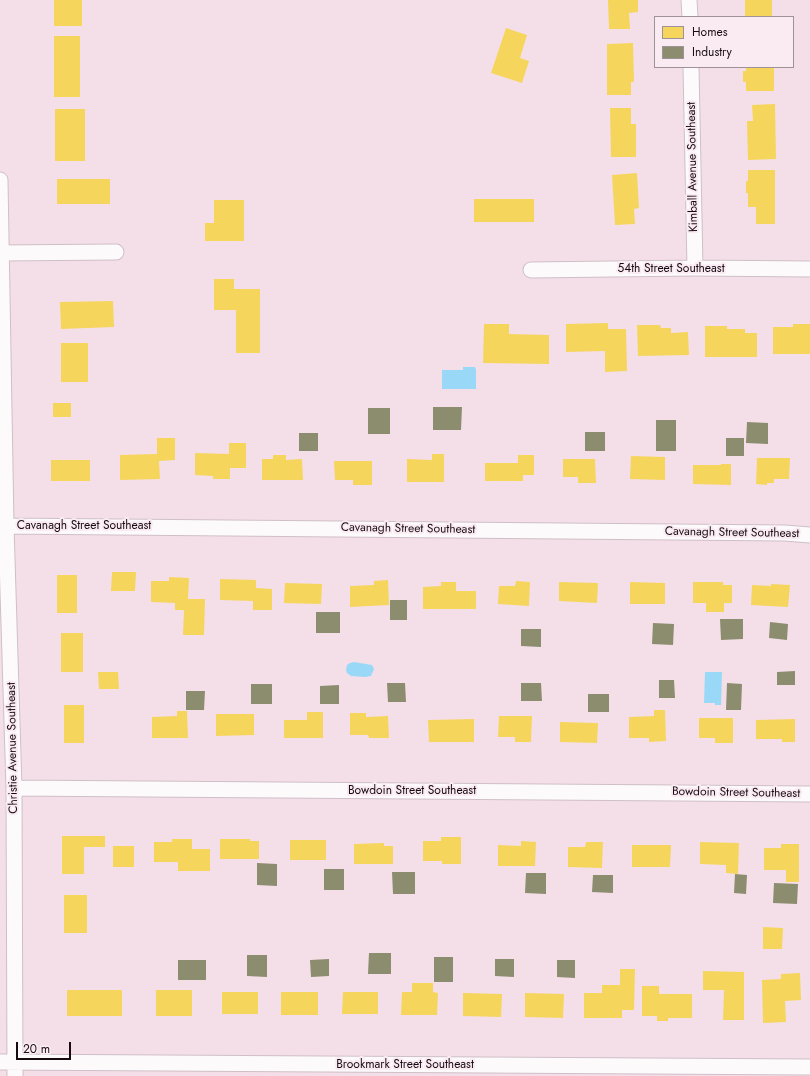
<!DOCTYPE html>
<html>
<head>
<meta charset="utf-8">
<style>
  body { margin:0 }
  #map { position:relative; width:810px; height:1076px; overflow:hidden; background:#f4dfe9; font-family:Jost,sans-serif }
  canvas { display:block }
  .legend { position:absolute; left:654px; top:16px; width:140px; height:52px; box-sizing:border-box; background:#faebf2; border:1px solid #9f9198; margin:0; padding:5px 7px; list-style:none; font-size:12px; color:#170b11 }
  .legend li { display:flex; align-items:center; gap:8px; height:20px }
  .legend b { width:20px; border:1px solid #9f9198 }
  .scale { position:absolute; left:16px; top:1042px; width:55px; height:18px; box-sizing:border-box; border:2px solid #170b11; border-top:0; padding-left:5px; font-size:12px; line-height:14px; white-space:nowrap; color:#170b11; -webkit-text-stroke:3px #faebf2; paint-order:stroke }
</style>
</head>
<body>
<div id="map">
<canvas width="810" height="1076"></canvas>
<ul class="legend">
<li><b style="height:11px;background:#f6d55c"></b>Homes</li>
<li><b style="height:11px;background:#8c8c6e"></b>Industry</li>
</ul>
<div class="scale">20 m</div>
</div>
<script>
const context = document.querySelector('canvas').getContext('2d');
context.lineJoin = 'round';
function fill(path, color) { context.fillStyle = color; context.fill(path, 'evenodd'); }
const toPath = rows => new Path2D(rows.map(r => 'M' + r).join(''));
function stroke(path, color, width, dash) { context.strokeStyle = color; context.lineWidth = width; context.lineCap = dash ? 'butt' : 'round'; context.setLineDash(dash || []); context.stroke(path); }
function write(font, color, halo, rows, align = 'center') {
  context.font = font + ' Jost,sans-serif'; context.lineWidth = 4; context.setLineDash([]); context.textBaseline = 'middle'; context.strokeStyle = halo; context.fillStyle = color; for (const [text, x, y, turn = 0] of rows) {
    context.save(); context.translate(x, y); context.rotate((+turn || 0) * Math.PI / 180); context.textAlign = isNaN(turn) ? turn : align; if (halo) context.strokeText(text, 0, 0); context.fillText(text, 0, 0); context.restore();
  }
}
const water = toPath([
  [463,367,475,367,476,370,476,389,442,389,442,370,463,370],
  [354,662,372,665,374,669,371,676,365,677,351,676,347,673,346,670,347,665,350,663],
  [705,672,722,672,721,705,715,705,715,703,704,703]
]);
const homes = toPath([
  [54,0,82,0,82,26,54,26],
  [608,0,638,0,638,12,629,13,630,29,609,29],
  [745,0,772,0,772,17,745,17],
  [506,28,527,35,520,58,529,61,522,83,491,73],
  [54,36,80,36,80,97,54,97],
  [633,43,634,82,631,82,631,95,607,95,607,44],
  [746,67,774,67,774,91,746,91,746,82,743,82,743,71,746,71],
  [775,104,776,159,748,160,747,121,753,121,752,105],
  [610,108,631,108,631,124,636,124,636,157,611,157],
  [55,109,85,109,85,161,55,161],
  [748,170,775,170,775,224,756,224,756,207,748,207,748,193,746,193,746,181,748,181],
  [637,173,639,208,634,209,635,224,615,225,612,175],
  [57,179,110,179,110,204,57,204],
  [474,199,534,199,534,222,474,222],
  [214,200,244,200,244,241,205,241,205,223,214,223],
  [214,279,234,279,234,289,260,289,260,353,236,353,236,310,214,310],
  [113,301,114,327,61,329,60,302],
  [608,323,608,329,626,329,627,371,605,372,605,351,566,352,566,324],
  [484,324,509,324,509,334,549,335,549,364,483,363],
  [793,324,810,324,810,354,773,354,773,327,793,327],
  [637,325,660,325,661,328,671,328,671,333,688,332,689,355,638,356],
  [705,326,727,326,727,329,745,329,745,333,757,333,757,357,705,357],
  [61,343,88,343,88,382,61,382],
  [53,403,71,403,71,417,53,417],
  [157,438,175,438,175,460,159,461,160,479,120,480,120,455,157,454],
  [229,443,246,443,246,468,230,468,230,479,213,479,213,476,195,475,195,453,229,454],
  [432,454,444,454,444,482,407,482,407,459,432,460],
  [273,455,286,455,286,460,302,459,303,480,262,480,262,459,273,459],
  [518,455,534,455,534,475,523,475,523,481,485,481,485,463,518,463],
  [631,456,665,457,665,480,630,479],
  [757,458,790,458,789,479,774,479,774,483,767,483,767,485,756,484],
  [563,459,595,459,596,483,578,483,578,477,563,477],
  [51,460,90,460,90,481,51,481],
  [334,461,372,461,372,485,353,485,353,480,335,480],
  [721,464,731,464,731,485,693,484,693,465,721,465],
  [112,572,136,572,135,591,111,591],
  [57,575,77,575,77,613,57,613],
  [169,577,189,578,188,599,205,599,204,635,183,635,184,610,175,610,175,603,151,602,151,581,169,581],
  [220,579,256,580,256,588,272,589,272,610,253,610,253,601,220,600],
  [388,580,389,605,350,607,350,586,374,585,374,581],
  [516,581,530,582,529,606,498,604,499,586,515,586],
  [441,582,456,582,456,591,476,591,476,609,423,609,423,587,441,586],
  [559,582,598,583,597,603,559,601],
  [630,582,665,583,665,604,630,604],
  [693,582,723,582,723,585,732,585,732,603,724,603,724,612,706,612,706,603,693,603],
  [285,583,322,584,321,604,284,603],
  [771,584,790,585,788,607,751,605,752,585,771,586],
  [61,633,83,633,83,672,61,672],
  [98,672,118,672,119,689,99,689],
  [64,705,84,705,84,743,64,743],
  [654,710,665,710,666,741,649,742,649,738,629,738,629,717,654,716],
  [177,711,187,711,188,738,152,738,152,717,177,716],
  [307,712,323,712,323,738,284,738,284,720,307,720],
  [350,713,366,713,366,717,388,716,389,738,369,738,368,735,350,735],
  [216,714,254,714,254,735,216,736],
  [499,716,532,716,531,742,515,742,515,737,498,737],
  [699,718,733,718,733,743,715,743,715,738,699,738],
  [474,719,474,742,429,742,428,720],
  [795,719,795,742,782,742,782,739,756,739,756,720],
  [560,722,598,723,597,743,560,742],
  [62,836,105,836,105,847,84,847,84,874,62,874],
  [441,837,461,837,461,864,442,864,442,861,423,861,423,841,441,841],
  [172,839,192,839,192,849,210,849,210,871,178,871,178,862,154,862,154,842,172,842],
  [220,839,250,839,250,841,259,841,259,859,220,859],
  [290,840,326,840,326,860,290,860],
  [521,841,536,842,535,866,498,866,498,845,521,846],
  [586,842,603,842,602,868,568,867,568,847,585,847],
  [700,842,739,843,738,874,726,873,726,865,700,864],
  [384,843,384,846,393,846,393,864,354,864,354,844],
  [781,844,799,844,799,882,786,882,786,870,764,870,764,848,781,848],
  [632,845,671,845,670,867,632,867],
  [113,846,134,846,134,867,113,867],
  [64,895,87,895,87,933,64,933],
  [763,927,783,928,782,949,763,949],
  [620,969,635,969,634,1010,622,1010,622,1018,584,1018,584,993,602,993,602,985,620,985],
  [703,971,744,972,744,1020,723,1020,724,990,703,990],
  [800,973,801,1000,785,1001,786,1022,763,1023,762,980,781,979,781,974],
  [412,983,433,983,433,992,438,993,437,1015,401,1015,402,992,412,992],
  [642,986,659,986,659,994,692,994,692,1018,668,1018,668,1021,657,1021,657,1016,642,1016],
  [67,990,122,990,122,1016,67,1016],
  [156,990,192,990,192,1016,156,1016],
  [222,992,258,992,258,1014,222,1014],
  [281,992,318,992,318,1015,281,1015],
  [343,992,378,992,378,1014,342,1014],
  [463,993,502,994,501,1017,463,1016],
  [525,993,564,994,563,1018,525,1017]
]);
const industry = toPath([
  [433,407,462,407,461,430,433,430],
  [368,408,390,408,390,434,368,434],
  [656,420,676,420,676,451,656,451],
  [747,422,768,423,768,444,746,443],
  [585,432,605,432,605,451,585,451],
  [299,433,318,433,318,451,299,451],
  [726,438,744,438,744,456,726,456],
  [390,600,407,600,407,620,390,620],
  [316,612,340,612,340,633,316,633],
  [720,619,743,619,743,639,721,640],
  [770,622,788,624,787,640,769,638],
  [653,623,674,624,673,645,652,644],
  [521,629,541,629,541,647,521,646],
  [795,671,795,685,777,685,777,672],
  [659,680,674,680,675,698,659,698],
  [387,683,405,683,406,702,388,702],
  [521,683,541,683,542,701,521,701],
  [727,683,742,684,741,710,726,710],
  [251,684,272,684,272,704,251,704],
  [339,685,339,704,320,704,320,686],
  [186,691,205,691,204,710,186,710],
  [588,694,609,694,609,712,588,712],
  [257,863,277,864,277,886,257,885],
  [324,869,344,869,344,890,324,890],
  [392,872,415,872,415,894,393,894],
  [526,873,546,873,546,894,525,893],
  [735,874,747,875,746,894,734,893],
  [593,875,613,875,613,893,592,892],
  [774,883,798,884,797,904,773,903],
  [369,953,391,953,391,974,368,974],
  [247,955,267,955,267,977,247,976],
  [434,957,453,957,453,982,434,982],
  [329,959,329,976,311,977,310,960],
  [495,959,514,959,514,977,495,976],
  [178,960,206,960,206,980,178,980],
  [557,960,575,960,575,978,557,977]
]);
const minor = toPath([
  [689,0,690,17],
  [691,67,695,268],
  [0,180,6,526,14,788,15,1076],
  [1,253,116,252],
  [531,270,695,268,810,269],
  [6,526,785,533,810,535],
  [14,788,810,794],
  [0,1062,810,1067]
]);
const streetNames = [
  ["Kimball Avenue Southeast",693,167,-91],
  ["54th Street Southeast",671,269],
  ["Cavanagh Street Southeast",84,526],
  ["Cavanagh Street Southeast",408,529,1],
  ["Cavanagh Street Southeast",732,533,1],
  ["Christie Avenue Southeast",13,748,-91],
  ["Bowdoin Street Southeast",412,791],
  ["Bowdoin Street Southeast",736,793,1],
  ["Brookmark Street Southeast",405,1065]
];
fill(water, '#99d9f7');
fill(homes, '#f6d55c');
fill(industry, '#8c8c6e');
stroke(minor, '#cfbfc6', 17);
stroke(minor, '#fdfafc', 15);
write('12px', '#170b11', '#faebf2', streetNames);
</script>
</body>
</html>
